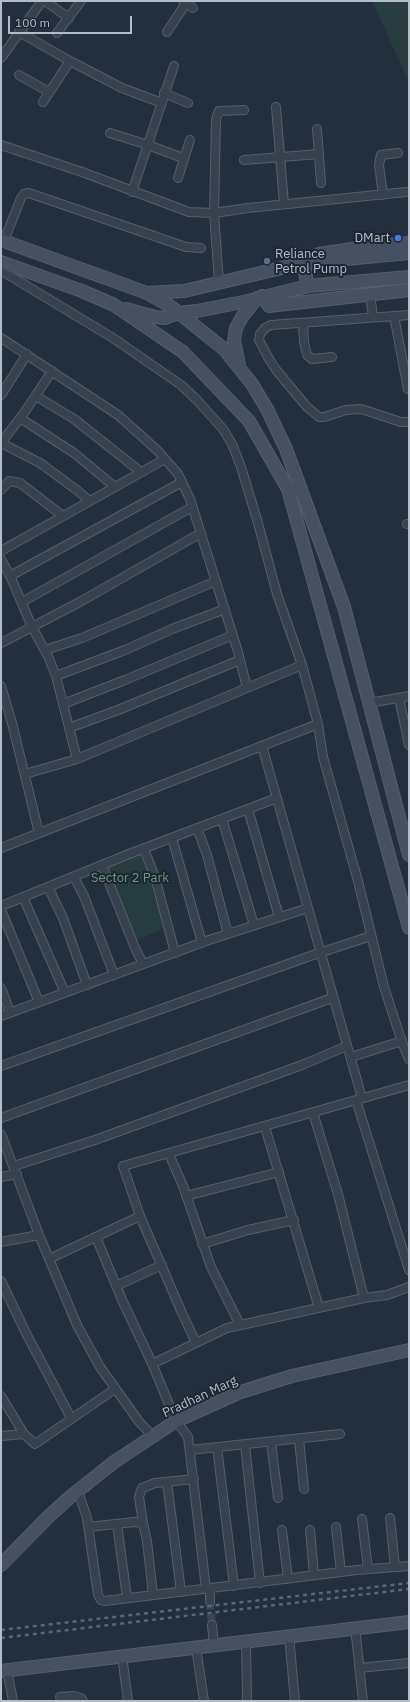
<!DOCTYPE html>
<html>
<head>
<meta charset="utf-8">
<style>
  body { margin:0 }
  #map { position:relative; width:410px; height:1702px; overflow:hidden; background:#242f3e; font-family:"IBM Plex Sans",sans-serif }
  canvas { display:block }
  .frame { position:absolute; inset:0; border:2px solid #b4bcc9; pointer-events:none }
  .scale { position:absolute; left:8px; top:16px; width:124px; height:18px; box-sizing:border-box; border:2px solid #b4bcc9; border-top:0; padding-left:5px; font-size:12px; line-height:14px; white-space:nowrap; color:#b4bcc9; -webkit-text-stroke:3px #1d2633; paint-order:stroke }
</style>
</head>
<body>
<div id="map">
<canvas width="410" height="1702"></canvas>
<div class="frame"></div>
<div class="scale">100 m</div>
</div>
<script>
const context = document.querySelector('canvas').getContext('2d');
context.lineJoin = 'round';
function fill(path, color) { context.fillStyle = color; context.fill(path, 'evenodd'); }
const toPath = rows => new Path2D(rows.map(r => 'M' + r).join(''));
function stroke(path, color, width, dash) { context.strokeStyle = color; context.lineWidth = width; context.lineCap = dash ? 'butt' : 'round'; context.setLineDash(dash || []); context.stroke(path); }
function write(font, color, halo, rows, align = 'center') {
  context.font = font + ' "IBM Plex Sans",sans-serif'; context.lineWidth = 4; context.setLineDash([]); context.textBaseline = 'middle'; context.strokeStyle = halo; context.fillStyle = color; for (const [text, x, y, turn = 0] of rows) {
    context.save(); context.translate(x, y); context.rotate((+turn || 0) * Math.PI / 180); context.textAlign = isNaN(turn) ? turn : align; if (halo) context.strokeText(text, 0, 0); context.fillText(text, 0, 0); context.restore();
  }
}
const green = toPath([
  [372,1,409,1,409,82],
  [144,851,165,927,134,942,104,866]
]);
const streetTunnel = toPath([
  [210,1602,212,1625]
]);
const street = toPath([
  [45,1,69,18],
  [183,1,193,8],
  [19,32,70,61,43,102],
  [167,32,186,3],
  [57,33,81,1],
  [1,58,42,1],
  [70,61,122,88,162,103],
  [19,75,49,92],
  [164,93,188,103],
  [276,107,284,204],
  [317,129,321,183],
  [110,133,148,145,183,158],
  [1,145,82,172,189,212,214,213,248,208,406,192],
  [244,160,319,154],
  [178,178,190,140],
  [132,192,174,66],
  [383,195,379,165,381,155,398,153],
  [4,241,21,198,24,194,29,193,186,247,201,248],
  [1,270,7,274,113,338,181,385,196,399,223,429,232,444,241,467,258,523,277,594,302,665,318,724,323,757,358,881,384,987,403,1045,409,1059],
  [219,282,214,213,216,119,219,111,244,110],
  [370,293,373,317],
  [409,315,271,325,265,328,260,334,259,340,269,359,277,371,307,407,319,417,324,417,346,410,361,409,401,422,409,422],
  [394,316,408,389],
  [303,324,304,342,307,355,312,359,332,357],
  [1,338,118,415,158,451,178,474,190,499,238,652,247,688],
  [1,395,27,354],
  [36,396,74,419,141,472],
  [20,418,74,453,115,487],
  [1,443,40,463,78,491,90,501],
  [1,443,24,413,52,371],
  [1,490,9,481,20,483,63,516],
  [407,524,409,524],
  [1,551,165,459],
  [1,559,12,580,32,627,48,656,56,676,77,759],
  [10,576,182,482],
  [22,602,192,507],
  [1,643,78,603,201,533],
  [45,650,82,638,216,581],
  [56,676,125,650,172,629,225,609],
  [1,686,12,723,39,833],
  [399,698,409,745],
  [369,703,409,696],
  [63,704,125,680,233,635],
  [69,728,118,710,240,660],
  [262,746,362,1098],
  [25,774,77,759,302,665],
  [248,809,279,917],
  [222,819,254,925],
  [197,828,207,855,228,934],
  [172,838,202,943],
  [1,848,318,724],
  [144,849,155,877,175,953],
  [102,865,135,948,143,964],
  [74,877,84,896,114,975],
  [48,887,63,918,87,985],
  [23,897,65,993],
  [1,906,129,854,277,798],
  [1,910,39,1002],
  [1,988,10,1012],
  [1,1016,209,940,308,908],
  [351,1057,402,1041],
  [1,1066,316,954,371,936],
  [356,1100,409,1270],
  [313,1113,338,1194,364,1298],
  [1,1118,332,998],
  [265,1127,319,1308],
  [1,1134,39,1235,77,1325,100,1367,140,1423,153,1436],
  [169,1154,183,1186,211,1267,240,1325],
  [14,1166,95,1140,302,1065,347,1046],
  [1,1177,17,1174],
  [186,1196,279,1172],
  [96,1237,122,1300,151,1361,176,1421,188,1437,206,1589],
  [1,1242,39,1235],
  [202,1244,248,1230,294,1220],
  [49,1259,140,1216],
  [1,1281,27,1335,71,1418],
  [116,1286,162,1265],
  [196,1343,182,1313,140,1216,123,1166,409,1085],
  [152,1364,227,1328,364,1298,387,1295,409,1287],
  [1,1396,24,1434,35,1444,115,1389],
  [1,1436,24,1434],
  [299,1439,304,1489],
  [271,1442,278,1498],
  [245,1445,260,1583],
  [217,1447,234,1586],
  [190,1450,340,1434],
  [167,1482,181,1592],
  [78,1491,87,1518,98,1595,101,1600,105,1601,357,1570,409,1566],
  [390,1518,395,1567],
  [362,1519,368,1569],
  [143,1523,139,1497,142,1488,155,1483,194,1479],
  [117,1524,127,1598],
  [88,1527,134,1522,143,1523,147,1541,153,1595],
  [336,1527,341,1572],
  [282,1530,288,1579],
  [310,1530,314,1575],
  [210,1589,210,1602],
  [212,1625,214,1645],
  [355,1627,363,1701],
  [289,1636,295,1701],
  [246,1642,247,1701],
  [196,1647,204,1701],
  [122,1656,128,1701],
  [359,1668,409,1663],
  [7,1670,13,1701],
  [60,1697,73,1696,81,1698,83,1701]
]);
const secondary = toPath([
  [1,240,147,293,170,306,224,349,252,384,267,409,286,449,344,607,409,855],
  [319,254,372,246,409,243],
  [1,262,82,291,114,305,183,352,249,421,288,489,409,928],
  [303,263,308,286],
  [147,293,184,291,303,263,409,253],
  [262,296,269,306,409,290],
  [126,309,155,317,165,318,178,313,197,311,248,301,308,286,409,277],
  [239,365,234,341,236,328,242,317,257,298],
  [1,1565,47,1518,70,1497,114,1462,176,1421,238,1393,263,1385,292,1376,409,1350],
  [1,1671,409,1622]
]);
const rail = toPath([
  [1,1630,409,1583],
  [1,1638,409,1589]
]);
const markers = [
  [398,238,4,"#3f7fe0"],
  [267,261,4,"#5c6f8a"]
];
const poiNames = [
  ["DMart",390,238],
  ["Reliance",275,254,"left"],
  ["Petrol Pump",275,269,"left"]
];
const parkNames = [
  ["Sector 2 Park",130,878]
];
const streetNames = [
  ["Pradhan Marg",200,1397,-25]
];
fill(green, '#263c3f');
stroke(streetTunnel, '#3a4453', 8, [8, 4]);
stroke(street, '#565f6c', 10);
stroke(secondary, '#565f6c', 14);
stroke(street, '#38414e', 8);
stroke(secondary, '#465061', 12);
stroke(rail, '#5a6575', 2.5, [4, 4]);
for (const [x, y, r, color] of markers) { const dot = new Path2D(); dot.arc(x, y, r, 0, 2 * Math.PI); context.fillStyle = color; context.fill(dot); stroke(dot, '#1d2633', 1.5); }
write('13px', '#b4bcc9', '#1d2633', poiNames, 'right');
write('13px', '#6b9a76', '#1d2633', parkNames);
write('13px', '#b4bcc9', '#1d2633', streetNames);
</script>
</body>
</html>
